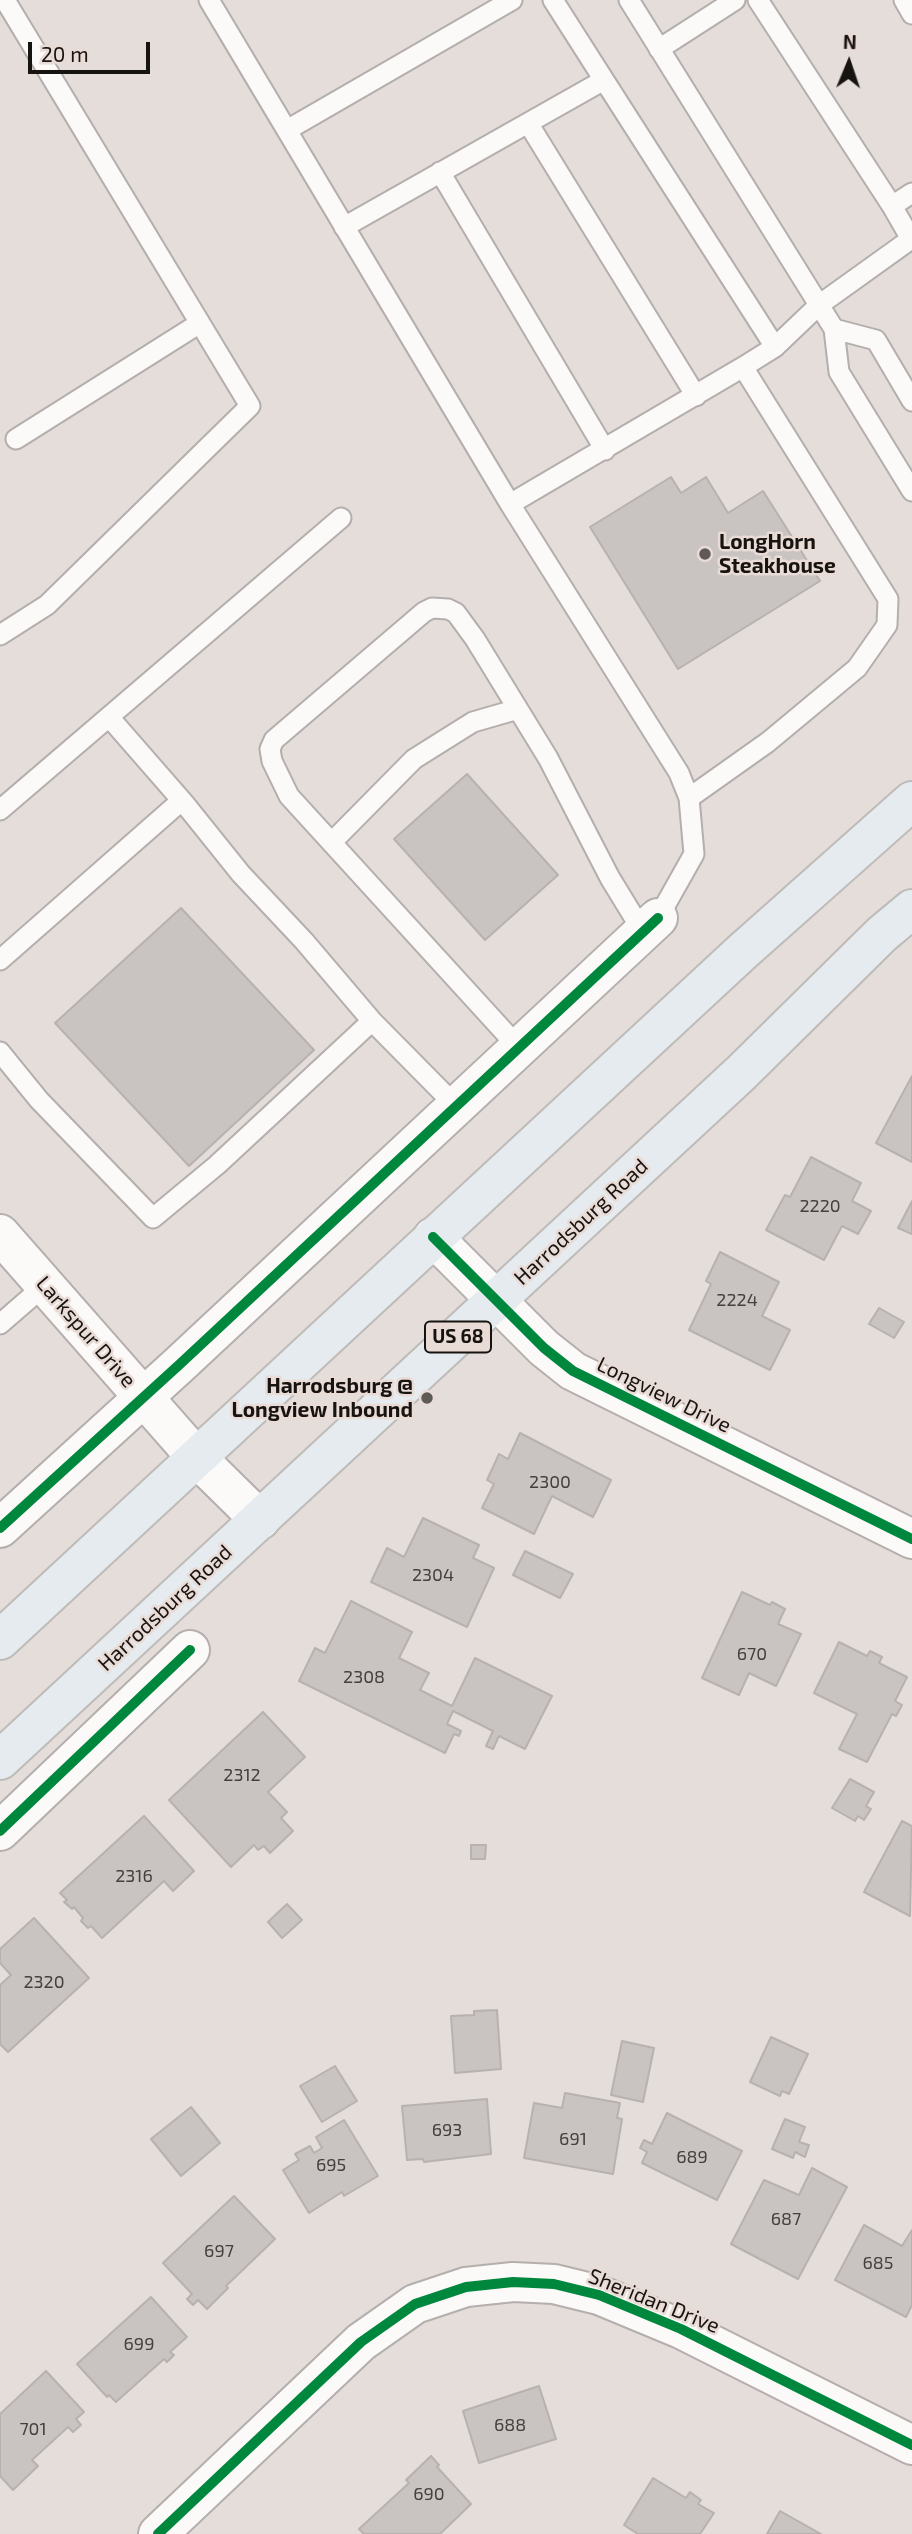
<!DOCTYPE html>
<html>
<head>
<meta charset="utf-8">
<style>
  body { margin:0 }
  #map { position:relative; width:912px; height:2534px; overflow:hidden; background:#e4ddda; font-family:"Exo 2",sans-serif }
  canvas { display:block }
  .north { position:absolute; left:814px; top:28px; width:70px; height:70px; -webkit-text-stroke:5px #e9dbd5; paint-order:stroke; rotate:2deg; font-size:19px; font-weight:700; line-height:28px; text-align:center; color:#171311 }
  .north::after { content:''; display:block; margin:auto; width:24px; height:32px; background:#171311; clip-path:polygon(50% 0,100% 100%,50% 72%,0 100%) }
  .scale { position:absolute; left:28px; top:42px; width:122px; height:32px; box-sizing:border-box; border:4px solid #171311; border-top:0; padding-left:9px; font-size:21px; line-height:24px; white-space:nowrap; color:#171311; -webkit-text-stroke:5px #e9dbd5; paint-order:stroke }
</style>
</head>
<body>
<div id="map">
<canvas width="912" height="2534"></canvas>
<div class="north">N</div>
<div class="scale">20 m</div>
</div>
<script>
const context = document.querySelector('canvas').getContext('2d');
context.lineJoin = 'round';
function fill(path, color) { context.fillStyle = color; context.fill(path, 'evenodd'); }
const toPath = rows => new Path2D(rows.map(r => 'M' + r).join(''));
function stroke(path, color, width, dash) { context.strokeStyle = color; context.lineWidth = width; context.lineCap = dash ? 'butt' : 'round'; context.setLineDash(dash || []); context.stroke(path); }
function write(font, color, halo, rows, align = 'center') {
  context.font = font + ' "Exo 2",sans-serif'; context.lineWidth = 5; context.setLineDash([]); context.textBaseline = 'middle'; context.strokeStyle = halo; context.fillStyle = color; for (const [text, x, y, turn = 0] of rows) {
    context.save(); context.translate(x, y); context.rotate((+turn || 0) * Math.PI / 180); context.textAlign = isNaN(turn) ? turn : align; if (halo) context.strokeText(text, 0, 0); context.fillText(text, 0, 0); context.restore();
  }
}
const building = toPath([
  [671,477,681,493,706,477,728,513,763,491,820,581,678,669,590,527,671,477],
  [467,774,558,875,485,940,394,839,467,774],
  [181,908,314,1050,189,1166,55,1023,181,908],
  [912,1076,912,1162,876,1143,912,1076],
  [811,1157,861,1183,852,1201,871,1211,858,1234,842,1226,824,1260,766,1230,785,1195,790,1197,811,1157],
  [912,1201,912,1234,898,1228,912,1201],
  [720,1252,779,1282,762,1316,790,1330,770,1370,689,1330,711,1284,706,1281,720,1252],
  [879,1308,904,1322,894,1338,869,1324,879,1308],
  [520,1433,611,1480,593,1517,552,1496,534,1534,482,1508,494,1484,487,1480,499,1454,508,1459,520,1433],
  [423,1518,479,1545,473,1558,494,1568,467,1627,371,1582,387,1548,404,1557,423,1518],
  [525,1551,573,1574,560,1598,513,1575,525,1551],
  [742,1592,770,1605,772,1602,785,1609,778,1624,801,1634,776,1686,749,1673,739,1695,702,1678,742,1592],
  [351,1601,412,1632,399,1658,429,1673,420,1690,452,1706,475,1658,552,1696,525,1749,499,1736,493,1749,486,1746,493,1731,453,1711,447,1724,461,1731,459,1736,454,1734,445,1753,299,1681,315,1648,325,1653,351,1601],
  [839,1642,867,1656,870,1651,882,1657,879,1663,907,1677,895,1701,902,1705,896,1716,892,1714,867,1762,839,1749,857,1714,814,1693,839,1642],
  [263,1712,305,1757,268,1792,287,1812,281,1818,293,1831,270,1853,264,1846,258,1850,254,1845,231,1867,169,1800,263,1712],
  [850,1779,874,1792,866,1806,871,1809,864,1820,858,1816,855,1821,832,1808,850,1779],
  [144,1816,194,1871,173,1891,164,1881,102,1938,91,1926,88,1928,81,1921,83,1918,74,1907,72,1909,64,1902,67,1900,60,1893,144,1816],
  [902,1821,912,1826,910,1916,864,1892,902,1821],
  [471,1845,486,1845,485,1859,471,1859,471,1845],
  [287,1904,302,1920,282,1938,268,1922,287,1904],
  [34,1918,89,1978,8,2052,0,2044,0,1985,11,1975,0,1963,0,1949,34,1918],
  [497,2010,501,2069,455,2073,451,2016,474,2015,474,2011,497,2010],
  [771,2037,808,2054,789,2094,782,2091,780,2096,750,2082,771,2037],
  [622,2041,654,2048,643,2102,611,2095,622,2041],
  [335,2066,357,2101,322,2122,300,2086,335,2066],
  [565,2093,620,2103,617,2118,622,2119,613,2174,524,2158,534,2103,562,2108,565,2093],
  [487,2099,491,2154,424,2162,423,2159,407,2160,402,2106,487,2099],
  [191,2107,220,2143,181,2176,151,2139,191,2107],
  [667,2113,742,2151,717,2200,642,2163,647,2152,640,2148,644,2140,652,2144,667,2113],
  [785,2119,805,2127,799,2142,809,2145,805,2157,795,2152,793,2158,772,2149,785,2119],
  [344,2120,378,2176,344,2196,342,2192,309,2213,283,2170,299,2160,295,2154,310,2146,314,2153,322,2148,316,2137,344,2120],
  [812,2168,847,2187,798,2279,731,2244,764,2180,799,2195,812,2168],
  [234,2196,275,2239,226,2286,228,2288,207,2309,198,2300,193,2305,187,2299,192,2294,163,2263,234,2196],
  [864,2225,902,2246,912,2230,912,2305,906,2317,835,2280,864,2225],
  [151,2297,187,2337,170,2352,174,2355,167,2362,164,2359,116,2402,109,2395,107,2397,77,2364,151,2297],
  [46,2371,84,2412,76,2419,81,2425,73,2432,68,2427,32,2460,38,2466,13,2490,0,2476,0,2414,46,2371],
  [539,2386,556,2439,479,2463,463,2411,539,2386],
  [431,2456,439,2465,437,2467,471,2504,440,2534,364,2534,359,2529,409,2483,406,2480,431,2456],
  [653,2478,686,2498,690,2492,701,2500,698,2504,714,2513,700,2534,638,2534,624,2525,653,2478],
  [780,2511,821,2534,767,2534,780,2511]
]);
const service = toPath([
  [209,0,510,504,679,773,689,798,694,854,658,918],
  [629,0,834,329,839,372,912,491],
  [758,0,892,206],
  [904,0,912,14],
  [659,49,735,0],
  [604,80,775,347],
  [528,123,696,396],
  [287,130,512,0],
  [440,172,605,450],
  [344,227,604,80,553,0],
  [834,329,876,340,912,401],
  [743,367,775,347,819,305,911,239,892,206,912,193],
  [16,439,200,323],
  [510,504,743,367,888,599,887,625,857,668,768,742,689,798],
  [0,635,47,605,250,406,5,0],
  [0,810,341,518],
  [332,842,414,759,473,722,518,709],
  [0,960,181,801],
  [372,1021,456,1106],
  [519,1048,289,796,272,761,270,749,274,740,424,612,432,608,448,609,456,613,475,639,548,758,610,878,643,932],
  [0,1052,39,1100,153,1218,217,1165,372,1021,304,941,241,874,184,803,109,717],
  [0,1324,45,1285]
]);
const minor = toPath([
  [0,1234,196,1457,260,1520],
  [433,1237,544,1348,573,1371,912,1539],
  [0,1528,180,1364,658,918],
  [0,1831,190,1650],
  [158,2534,361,2342,415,2304,466,2287,513,2282,554,2284,599,2295,681,2329,912,2445]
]);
const primary = toPath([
  [0,1640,742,952,912,801],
  [0,1760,741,1073,882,934,912,909]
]);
const cycleway = toPath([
  [433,1237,544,1348,573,1371,912,1539],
  [0,1528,180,1364,658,918],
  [0,1831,190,1650],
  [158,2534,361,2342,415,2304,466,2287,513,2282,554,2284,599,2295,681,2329,912,2445]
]);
const markers = [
  [705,554,7,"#5f5a57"],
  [427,1398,7,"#5f5a57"]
];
const numberNames = [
  ["2220",820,1206],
  ["2224",737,1300],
  ["2300",550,1482],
  ["2304",433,1575],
  ["670",752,1654],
  ["2308",364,1677],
  ["2312",242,1775],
  ["2316",134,1876],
  ["2320",44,1982],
  ["693",447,2130],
  ["691",573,2139],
  ["689",692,2157],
  ["695",331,2165],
  ["687",786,2219],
  ["697",219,2251],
  ["685",878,2263],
  ["699",139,2344],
  ["688",510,2425],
  ["701",33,2429],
  ["690",429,2494]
];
const shields = [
  [458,1337,66]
];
const shieldNames = [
  ["US 68",458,1337]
];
const poiNames = [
  ["LongHorn",719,542],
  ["Steakhouse",719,566],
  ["Harrodsburg @",413,1386,"right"],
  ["Longview Inbound",413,1410,"right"]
];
const streetNames = [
  ["Harrodsburg Road",581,1222,-43],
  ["Larkspur Drive",86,1332,49],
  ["Longview Drive",664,1395,26],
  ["Harrodsburg Road",165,1608,-43],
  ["Sheridan Drive",654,2301,22]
];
fill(building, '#c9c3c1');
stroke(building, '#b7b2af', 2);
stroke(service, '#b4aeac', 23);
stroke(minor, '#b4aeac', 42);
stroke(primary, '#bebbb9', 42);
stroke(service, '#fbfaf9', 19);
stroke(minor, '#fbfaf9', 38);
stroke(primary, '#e5ebee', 38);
stroke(cycleway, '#00873e', 10);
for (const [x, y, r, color] of markers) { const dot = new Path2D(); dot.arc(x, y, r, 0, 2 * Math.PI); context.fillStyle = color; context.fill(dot); stroke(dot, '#e9dbd5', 2.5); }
write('18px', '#44403e', null, numberNames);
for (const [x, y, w] of shields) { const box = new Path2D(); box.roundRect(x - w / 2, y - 15.5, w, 31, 5); context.fillStyle = '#e9dbd5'; context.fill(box); stroke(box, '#171311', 2); }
write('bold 19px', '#171311', null, shieldNames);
write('bold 21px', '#171311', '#e9dbd5', poiNames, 'left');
write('21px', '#171311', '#e9dbd5', streetNames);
</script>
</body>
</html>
